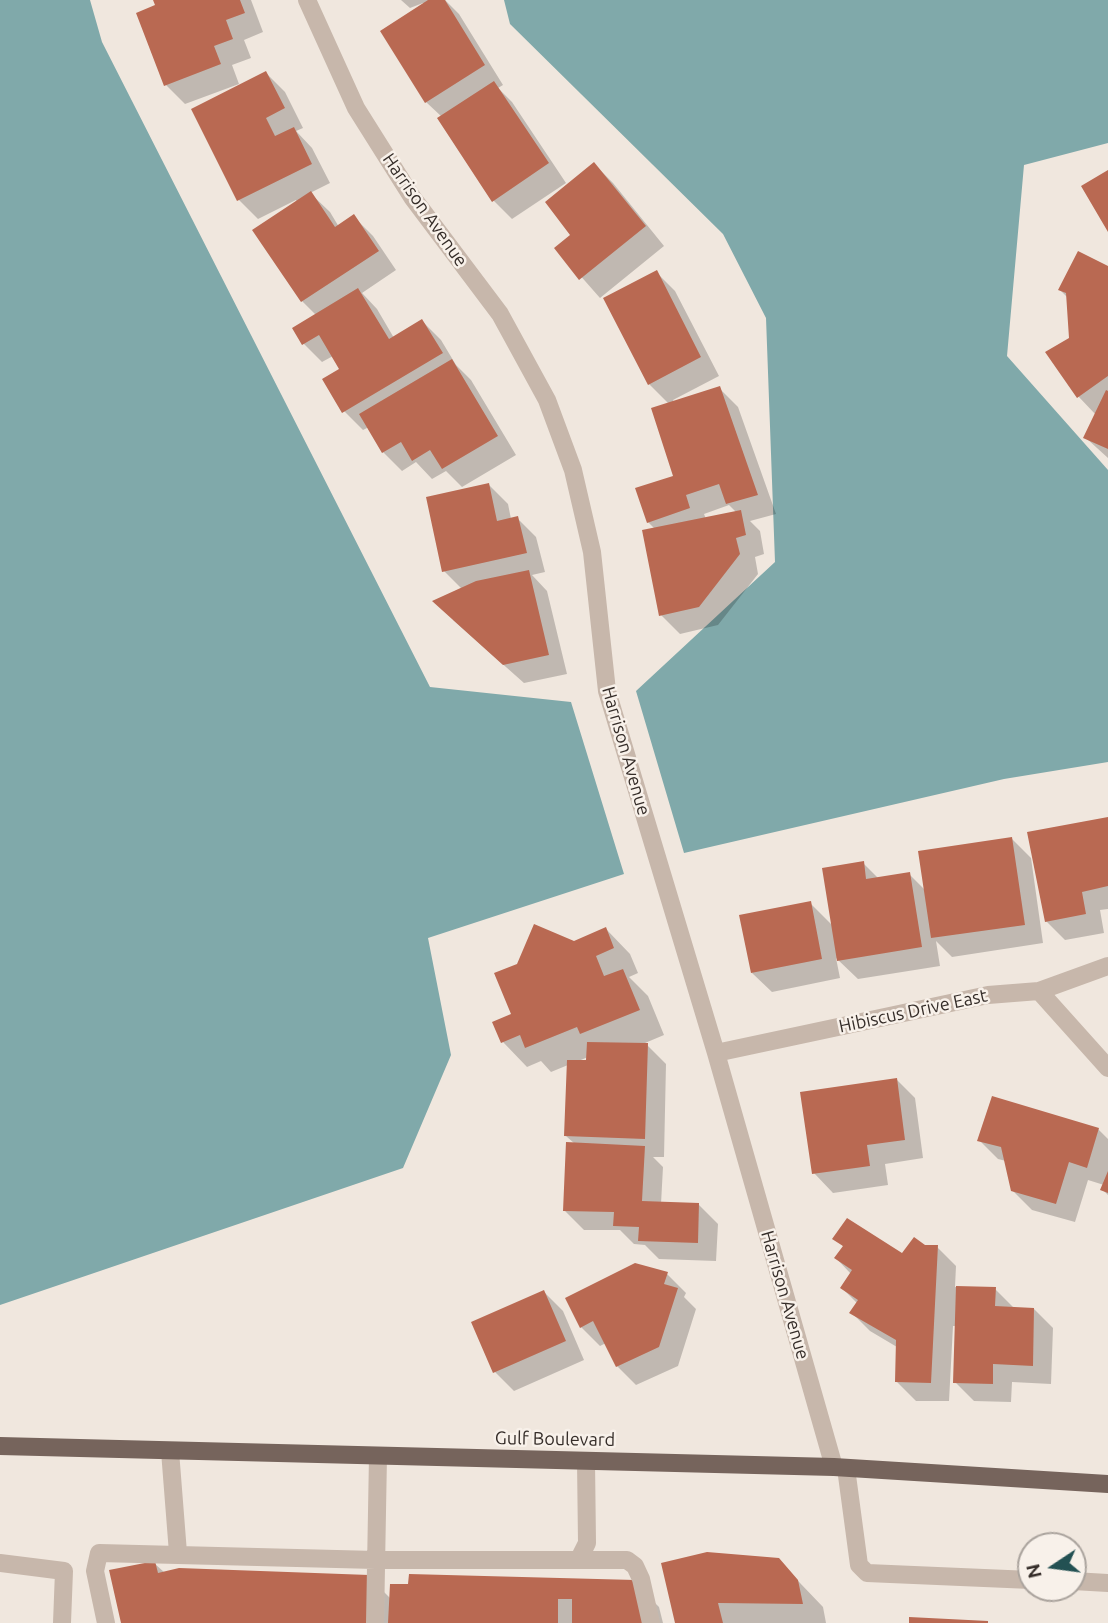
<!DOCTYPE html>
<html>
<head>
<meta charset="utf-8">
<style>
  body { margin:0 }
  #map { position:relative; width:1108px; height:1623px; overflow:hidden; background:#f0e7de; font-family:Ubuntu,sans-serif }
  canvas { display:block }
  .north { position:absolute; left:1017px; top:1532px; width:70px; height:70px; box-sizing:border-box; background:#f8f1ea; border:2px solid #aaa39d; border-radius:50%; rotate:257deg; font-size:19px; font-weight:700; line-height:28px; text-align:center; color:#352d29 }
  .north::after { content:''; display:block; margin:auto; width:24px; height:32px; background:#235153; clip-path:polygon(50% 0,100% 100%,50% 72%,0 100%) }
</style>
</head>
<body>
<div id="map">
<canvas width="1108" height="1623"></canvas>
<div class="north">N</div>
</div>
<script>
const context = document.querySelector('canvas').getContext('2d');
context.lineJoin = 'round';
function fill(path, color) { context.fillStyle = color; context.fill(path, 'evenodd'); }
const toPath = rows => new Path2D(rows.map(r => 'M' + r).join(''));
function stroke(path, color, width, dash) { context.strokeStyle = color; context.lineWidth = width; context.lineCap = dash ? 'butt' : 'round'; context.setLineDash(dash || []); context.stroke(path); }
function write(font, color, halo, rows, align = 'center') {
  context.font = font + ' Ubuntu,sans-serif'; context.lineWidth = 5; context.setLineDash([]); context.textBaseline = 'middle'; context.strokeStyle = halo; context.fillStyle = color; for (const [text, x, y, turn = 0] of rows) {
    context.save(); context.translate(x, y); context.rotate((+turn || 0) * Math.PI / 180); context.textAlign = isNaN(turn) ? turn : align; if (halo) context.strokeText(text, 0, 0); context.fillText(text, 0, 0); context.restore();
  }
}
const water = toPath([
  [0,0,90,0,102,42,430,687,571,702,624,874,428,938,451,1055,403,1168,0,1305],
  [504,0,1108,0,1108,143,1024,165,1007,356,1108,470,1108,762,1004,779,684,853,636,691,775,562,766,318,723,234,510,24]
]);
const shadow = toPath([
  [155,0,251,0,263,32,244,40,251,58,232,65,239,84,185,104,166,85,138,14,157,6],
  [401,0,445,0,459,14,503,85,498,88,512,102,566,183,512,219,493,200,442,117,426,102,424,5,423,3,410,8],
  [266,73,285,92,303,128,296,131,312,148,330,183,310,193,330,212,339,227,354,217,373,236,396,270,362,293,377,309,394,338,422,321,441,340,456,365,471,380,516,455,462,487,446,471,432,479,416,462,402,471,383,452,369,427,363,430,344,411,341,369,333,356,322,362,303,343,316,315,302,301,255,230,297,202,296,200,258,219,239,200],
  [594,164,613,183,664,246,600,298,556,248,573,235],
  [1108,268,1108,458,1086,438,1096,415,1078,396,1068,298,1060,290],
  [656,272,675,291,719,376,673,400,674,402,719,388,738,407,776,514,750,521,760,531,764,554,755,557,758,574,718,625,680,634,661,615,655,529,648,522,676,477,669,404,649,384],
  [729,505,737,513,706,519,704,514],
  [489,485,508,504,511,519,517,518,536,537,545,572,532,575,547,591,567,674,524,683,453,620,462,589,444,571],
  [1108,818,1108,909,1100,910,1104,933,1065,940,1046,921],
  [1012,839,1031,858,1043,943,952,957,936,941,940,966,858,979,836,958,840,978,772,992,752,973,810,903,833,926,863,863,879,879,909,874,926,891],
  [606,929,630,954,638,973,629,977,648,996,664,1035,645,1043,666,1064,664,1157,653,1157,663,1167,661,1204,699,1205,718,1224,716,1261,659,1259,645,1245,634,1244,620,1230,584,1230,565,1211,575,1144,566,1136,568,1065,551,1072,541,1061,527,1067,503,1042,513,1015,574,942],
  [588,1057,588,1062,576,1062],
  [896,1079,915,1098,923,1158,885,1164,888,1185,833,1193,814,1173],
  [1098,1129,1108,1139,1108,1195,1102,1189,1104,1185,1088,1180,1075,1222,1032,1210,1013,1191,1006,1161,998,1159,979,1140],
  [835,1238,903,1256,925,1246,937,1247,956,1266,955,1287,995,1289,1015,1309,1034,1309,1053,1328,1051,1384,1012,1382,1011,1402,974,1401,955,1382,957,1326,953,1326,949,1401,916,1401,897,1382,897,1347,870,1331,851,1312,857,1303,842,1288,851,1274,836,1258,844,1247],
  [667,1274,686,1293,684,1297,696,1309,678,1366,636,1385,617,1366,606,1343,600,1346,581,1327],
  [544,1292,563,1311,584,1360,514,1391,495,1372],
  [778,1560,823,1607,826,1623,677,1623],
  [154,1563,165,1573,368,1576,391,1599,634,1582,659,1607,663,1623,123,1623]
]);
const building = toPath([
  [153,0,240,0,245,13,226,20,233,39,214,46,221,64,164,86,136,13,155,5],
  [428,0,445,0,485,65,425,103,380,31],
  [266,71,285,108,266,118,275,136,294,127,312,164,237,201,191,109],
  [494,81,549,163,492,202,437,118],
  [594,162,646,226,579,280,554,248,570,235,545,202],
  [1108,170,1108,232,1081,186],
  [311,191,335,227,354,214,379,251,301,302,252,230],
  [1078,251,1108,266,1108,376,1077,398,1045,352,1069,338,1066,293,1058,290],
  [657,270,701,357,648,385,603,298],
  [358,288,389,339,422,319,443,353,342,413,322,379,339,369,319,335,302,345,292,328],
  [452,359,498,436,442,469,430,450,412,461,401,442,382,453,359,414],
  [720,386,758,495,726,504,719,484,686,495,690,508,647,523,635,488,673,476,651,408],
  [1106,390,1108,391,1108,449,1083,438],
  [489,483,497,521,518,516,527,553,442,572,426,497],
  [741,510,746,535,736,538,740,554,699,607,659,616,642,530],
  [529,570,549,655,503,665,432,601,476,581],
  [1108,817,1108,886,1082,892,1086,914,1045,922,1027,832],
  [1012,837,1025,925,931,938,918,851],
  [864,861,866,879,910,872,922,947,837,961,822,868],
  [811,901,822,959,751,973,739,915],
  [534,924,574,941,606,927,614,948,596,956,604,976,623,969,640,1010,580,1034,577,1027,525,1048,520,1035,501,1043,492,1022,511,1014,494,973,517,964],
  [587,1042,648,1043,645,1139,564,1136,567,1060,586,1060],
  [897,1078,905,1140,867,1145,870,1166,812,1174,800,1092],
  [992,1096,1099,1128,1087,1168,1069,1162,1056,1204,1011,1191,1001,1147,977,1141],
  [566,1142,645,1146,642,1201,699,1203,698,1243,638,1241,639,1227,613,1226,614,1212,563,1211],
  [1108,1171,1108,1193,1100,1190],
  [847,1218,902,1253,914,1237,925,1245,938,1245,931,1383,895,1382,896,1340,849,1313,858,1300,840,1288,852,1270,834,1258,843,1246,832,1239],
  [635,1263,668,1272,664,1284,678,1288,659,1347,616,1367,593,1321,580,1328,565,1298],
  [956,1286,996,1287,995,1306,1034,1308,1033,1366,993,1364,993,1384,953,1383],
  [544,1290,566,1341,493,1373,471,1322],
  [707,1552,779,1558,798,1580,803,1604,718,1603,723,1623,675,1623,661,1563],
  [155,1561,158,1573,179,1568,369,1575,367,1623,121,1623,109,1570],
  [409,1574,635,1580,644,1623,572,1623,572,1599,558,1599,558,1623,388,1623,390,1584,408,1584],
  [909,1617,988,1621,988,1623,909,1623]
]);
const minor = toPath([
  [307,0,356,108,412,197,500,314,547,400,573,470,592,552,607,691,716,1053,834,1467],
  [1039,991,1108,1068],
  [716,1053,988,995,1039,991,1108,966],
  [170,1451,178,1553],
  [846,1468,859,1565,867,1573,1031,1580],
  [579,1559,587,1543,586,1461],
  [0,1563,64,1571,62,1623],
  [1073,1581,1108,1583],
  [106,1623,95,1571,99,1553,376,1560,627,1560,635,1566,641,1579,651,1623],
  [375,1623,378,1456]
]);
const major = toPath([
  [0,1446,834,1467,1108,1484]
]);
const streetNames = [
  ["Harrison Avenue",425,210,55],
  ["Harrison Avenue",626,751,74],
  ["Hibiscus Drive East",913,1011,-12],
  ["Harrison Avenue",785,1295,74],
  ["Gulf Boulevard",555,1439,1]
];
fill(water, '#80a9aa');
fill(shadow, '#0003');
fill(building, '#b96952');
stroke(minor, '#c7b7ab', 18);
stroke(major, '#76645c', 18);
write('18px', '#352d29', '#f8f1ea', streetNames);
</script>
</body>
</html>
